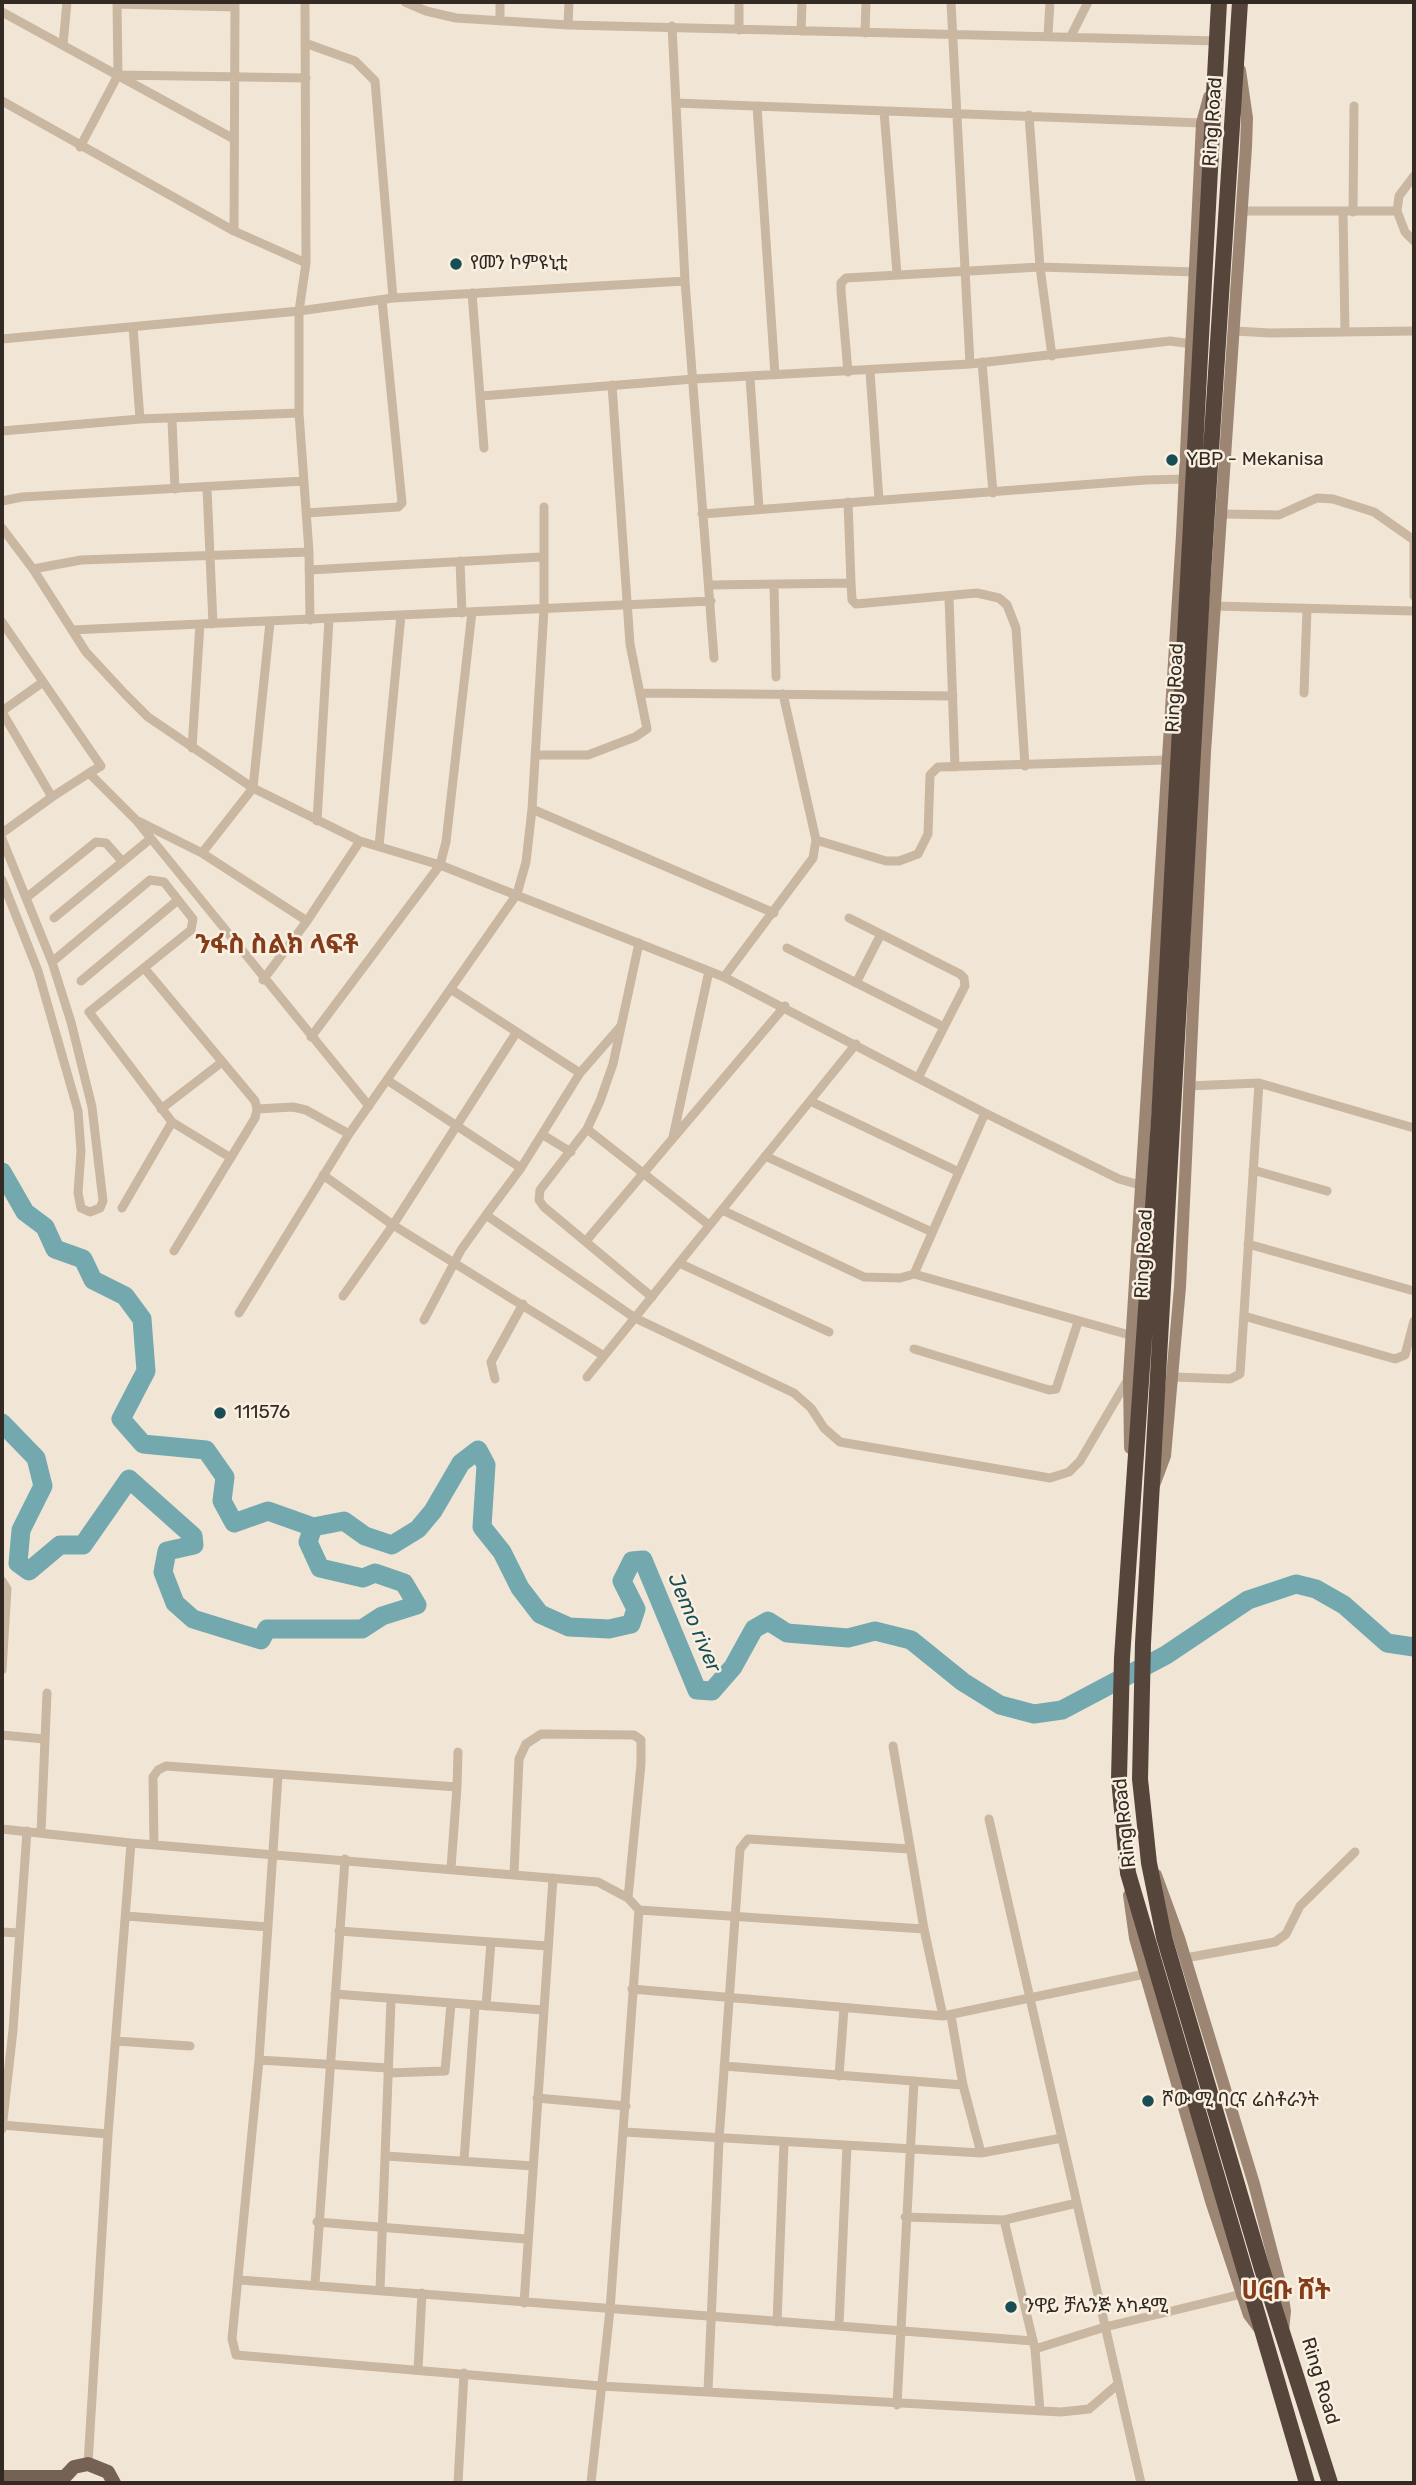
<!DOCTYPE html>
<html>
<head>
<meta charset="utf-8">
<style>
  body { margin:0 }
  #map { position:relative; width:1416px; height:2485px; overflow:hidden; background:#f1e6d5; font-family:Rubik,sans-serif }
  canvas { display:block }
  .frame { position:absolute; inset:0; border:4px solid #332a24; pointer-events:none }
</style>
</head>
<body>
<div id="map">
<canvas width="1416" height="2485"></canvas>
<div class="frame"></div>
</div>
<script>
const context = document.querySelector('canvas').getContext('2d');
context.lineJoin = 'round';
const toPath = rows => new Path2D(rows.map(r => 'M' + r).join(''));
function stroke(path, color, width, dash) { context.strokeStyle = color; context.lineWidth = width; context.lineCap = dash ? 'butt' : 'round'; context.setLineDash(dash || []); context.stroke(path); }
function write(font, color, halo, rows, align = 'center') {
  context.font = font + ' Rubik,"Noto Sans Ethiopic",sans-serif'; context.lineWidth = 5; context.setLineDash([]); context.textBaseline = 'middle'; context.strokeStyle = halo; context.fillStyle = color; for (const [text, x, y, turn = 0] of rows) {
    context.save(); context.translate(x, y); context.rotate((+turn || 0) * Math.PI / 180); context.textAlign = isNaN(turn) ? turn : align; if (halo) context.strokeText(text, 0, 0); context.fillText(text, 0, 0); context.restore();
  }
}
const river = toPath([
  [2,1172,25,1212,45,1227,55,1249,83,1259,93,1280,125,1296,142,1319,146,1371,121,1419,143,1444,206,1450,225,1477,222,1501,234,1523,268,1511,313,1527,344,1521,365,1536,392,1545,418,1529,433,1511,461,1463,478,1450,486,1465,482,1527,502,1552,520,1588,540,1614,569,1627,609,1629,631,1624,636,1609,622,1581,632,1561,643,1560,697,1690,712,1691,733,1667,754,1629,768,1621,787,1633,848,1638,875,1631,911,1640,963,1682,1000,1705,1034,1714,1062,1710,1166,1655,1248,1600,1296,1584,1316,1589,1344,1605,1387,1643,1414,1647],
  [2,1423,36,1458,43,1486,21,1530,18,1563,29,1571,60,1545,83,1545,129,1479,193,1536,194,1545,167,1551,163,1572,175,1603,193,1619,261,1640,267,1629,362,1629,382,1616,417,1605,404,1583,375,1573,363,1578,320,1568,308,1542,313,1527]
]);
const street = toPath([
  [305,2,306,263,299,311,299,413,309,552,310,620],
  [405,2,426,11,456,18,568,25,1219,41],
  [951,2,970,364],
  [117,4,235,7],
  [2,12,234,139],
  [500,21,500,2],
  [568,25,569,2],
  [672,26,685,281,714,658],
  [739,30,739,2],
  [801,31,802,2],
  [865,33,866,2],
  [1048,35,1050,2],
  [1071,36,1088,2],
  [305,43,355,61,375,81,393,298],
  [63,45,67,2],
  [118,75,306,78],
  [2,101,234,231,306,263],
  [676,103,1202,123],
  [757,106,775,375],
  [884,111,897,274],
  [1029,115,1040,267,1052,356],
  [80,147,118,75,117,2],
  [1414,176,1399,196,1397,211,1405,232,1414,241],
  [1241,211,1397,211],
  [1343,212,1345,332],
  [1353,212,1354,106],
  [234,231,235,2],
  [472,293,484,448],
  [133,327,140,419],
  [1235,331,1270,333,1414,331],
  [2,339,299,311,393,298,685,281],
  [982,362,993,493],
  [870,371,879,500],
  [848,372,841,291,841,283,846,278,1040,267,1196,272],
  [750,378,759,508],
  [481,396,694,379,970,364,1170,341,1192,344],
  [172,420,175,489],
  [2,431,140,419,299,413],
  [207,488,213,624],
  [2,501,22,497,304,481],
  [848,502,851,583,852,600,856,604,977,593,999,598,1007,605,1016,628,1025,766],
  [306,513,398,507,402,503,382,300],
  [702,514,1145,480,1185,479],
  [1223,514,1279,515,1317,498,1333,499,1374,512,1414,540],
  [2,528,33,569,86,652,125,694,148,717,253,788,360,841,440,865,724,977,985,1113,1119,1179,1147,1187],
  [1414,540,1414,596],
  [460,561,462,613],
  [33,569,81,560,309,552],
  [309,570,541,557],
  [710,585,851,583],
  [774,585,776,677],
  [949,597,955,767],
  [1214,606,1414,611],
  [2,622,101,766,89,773,136,820,369,1106],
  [270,622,253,788,202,853,307,921],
  [72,630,200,624],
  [641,693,953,696],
  [1304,693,1307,609],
  [2,711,43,682],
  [2,712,52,797,89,773],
  [192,748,200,624,711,601],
  [535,755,588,755,635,737,647,729,630,644,612,385],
  [532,809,774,913],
  [138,821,202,853],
  [317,821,329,619],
  [2,833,52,797],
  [2,839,52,962,71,1022,92,1107,103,1201,100,1208,90,1212,81,1208,78,1193,81,1151,78,1111,38,971,2,880],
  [816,840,886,861,899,861,918,854,928,834,930,775,938,767,1166,760],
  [379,846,401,615],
  [26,898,96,842,106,843,122,861],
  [54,918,149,840],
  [849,918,960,974,964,978,965,986,919,1076],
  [639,943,613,1064,600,1101,587,1129,540,1190,539,1200,544,1207,652,1297],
  [787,948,944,1027],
  [52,962,150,880,164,882,193,919,191,930,89,1012,172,1122,231,1158],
  [145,969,255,1101,257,1109,255,1118,174,1251],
  [724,977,813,858,816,840,783,694],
  [263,980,307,921,360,841],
  [81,981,178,900],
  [856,983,881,934],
  [452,990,580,1073],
  [621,1026,580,1073,521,1168,486,1215,635,1318,794,1393,811,1408,824,1428,840,1442,1050,1478,1069,1472,1080,1461,1127,1381],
  [311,1037,440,865,446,842,472,612],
  [387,1080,521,1168],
  [1188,1086,1259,1083,1414,1128],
  [810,1101,959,1172],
  [161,1109,222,1062],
  [257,1109,293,1107,306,1110,349,1134],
  [587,1129,709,1225],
  [543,1135,571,1152],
  [673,1137,709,971],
  [765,1156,932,1232],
  [1253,1170,1327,1191],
  [323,1175,393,1225,604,1356],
  [122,1208,172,1122],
  [722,1210,864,1277,900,1278,914,1274,1133,1336],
  [586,1241,785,1006],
  [1248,1244,1414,1291],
  [679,1263,829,1332],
  [914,1274,985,1113],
  [343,1296,393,1225,516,1033],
  [239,1313,349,1134,517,894,526,862,532,809,544,609,544,507],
  [1244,1316,1395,1359,1405,1355,1414,1321],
  [424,1320,461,1250,486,1215],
  [914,1349,1049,1390,1056,1389,1078,1322],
  [587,1377,856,1044],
  [1174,1377,1230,1379,1240,1374,1259,1083],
  [495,1379,491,1362,523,1304],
  [2,1581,7,1589,2,1670],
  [2,1735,44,1739],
  [893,1746,924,1929,943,2016],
  [278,1776,259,2060,232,2339,236,2355,601,2386,1061,2412,1089,2409,1117,2385],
  [457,1787,458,1752],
  [989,1819,1141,2483],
  [2,1829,131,1843,598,1882,628,1898,639,1910,610,2310,591,2483],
  [41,1832,47,1693],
  [154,1845,153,1777,158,1770,166,1766,457,1787,451,1868],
  [514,1874,519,1759,526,1744,541,1734,634,1735,641,1740,641,1764,628,1898],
  [639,1910,924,1929],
  [126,1916,268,1927],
  [339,1931,491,1942,486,2006],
  [2,1932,19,1933],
  [491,1942,548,1946],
  [1185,1958,1275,1942,1286,1934,1300,1906,1355,1852],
  [632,1989,943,2016,1145,1974],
  [335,1994,543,2010],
  [951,2016,963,2085,981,2153],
  [116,2041,190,2046],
  [259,2060,388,2068],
  [724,2066,963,2085],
  [388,2073,445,2071,451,2004],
  [839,2076,844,2008],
  [537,2098,626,2106],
  [2,2125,108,2134],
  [2,2129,13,2030,27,1831],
  [624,2132,981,2153,1062,2138],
  [386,2156,533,2166],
  [464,2161,475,2005],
  [905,2217,1004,2220,1077,2203],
  [1004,2220,1035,2349,1040,2411],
  [317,2222,526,2239],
  [240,2280,1033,2341],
  [315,2284,345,1859],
  [380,2289,391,2000],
  [524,2303,553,1878],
  [777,2322,784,2143],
  [839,2325,847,2146],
  [1035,2349,1105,2327,1242,2294],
  [418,2370,422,2293],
  [708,2391,719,2140,740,1849,748,1839,910,1849],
  [897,2405,914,2081],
  [88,2464,108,2134,131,1843],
  [458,2483,464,2373]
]);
const secondary = toPath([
  [1130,1448,1129,1377,1182,535,1202,123,1209,97],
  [1153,1488,1165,1456,1180,1287,1205,752,1246,147,1247,118,1240,70],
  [1156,1875,1179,1938,1254,2184,1281,2287,1285,2311,1283,2331],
  [1129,1895,1135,1938,1211,2201,1249,2315,1261,2331]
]);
const primary = toPath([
  [2,2477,62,2477],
  [59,2483,74,2467,88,2464,108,2472,114,2483]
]);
const highway = toPath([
  [1219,2,1159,1120,1122,1658,1119,1779,1128,1873,1307,2483],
  [1240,2,1203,574,1143,1643,1140,1779,1149,1863,1164,1937,1262,2269,1330,2483]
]);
const markers = [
  [456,264,7,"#194d56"],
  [1172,460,7,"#194d56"],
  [220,1413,7,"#194d56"],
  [1148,2101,7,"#194d56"],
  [1011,2307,7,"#194d56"]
];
const streetNames = [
  ["Ring Road",1213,122,-86],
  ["Ring Road",1175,688,-87],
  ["Ring Road",1144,1254,-87],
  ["Ring Road",1125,1823,-96],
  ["Ring Road",1320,2381,73]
];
const poiNames = [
  ["የመን ኮምዩኒቲ",470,264],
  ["YBP - Mekanisa",1186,460],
  ["111576",234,1413],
  ["ሾው ሚ ባርና ሬስቶራንት",1162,2101],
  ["ንዋይ ቻሌንጅ አካዳሚ",1025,2307]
];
const waterNames = [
  ["Jemo river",694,1623,67]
];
const districtNames = [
  ["ንፋስ ስልክ ላፍቶ",277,945],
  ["ሀርቡ ሸት",1286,2291]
];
stroke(river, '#73a8af', 19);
stroke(street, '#c9b7a1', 9);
stroke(secondary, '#9d8573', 12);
stroke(primary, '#766254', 14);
stroke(highway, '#55453b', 16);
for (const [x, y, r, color] of markers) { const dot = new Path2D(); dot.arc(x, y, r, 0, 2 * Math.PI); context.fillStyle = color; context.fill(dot); stroke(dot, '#f9f0e1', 2.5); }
write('19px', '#332a24', '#f9f0e1', streetNames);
write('19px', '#332a24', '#f9f0e1', poiNames, 'left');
write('italic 21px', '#194d56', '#f9f0e1', waterNames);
write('bold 26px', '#853c1a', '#f9f0e1', districtNames);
</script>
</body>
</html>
